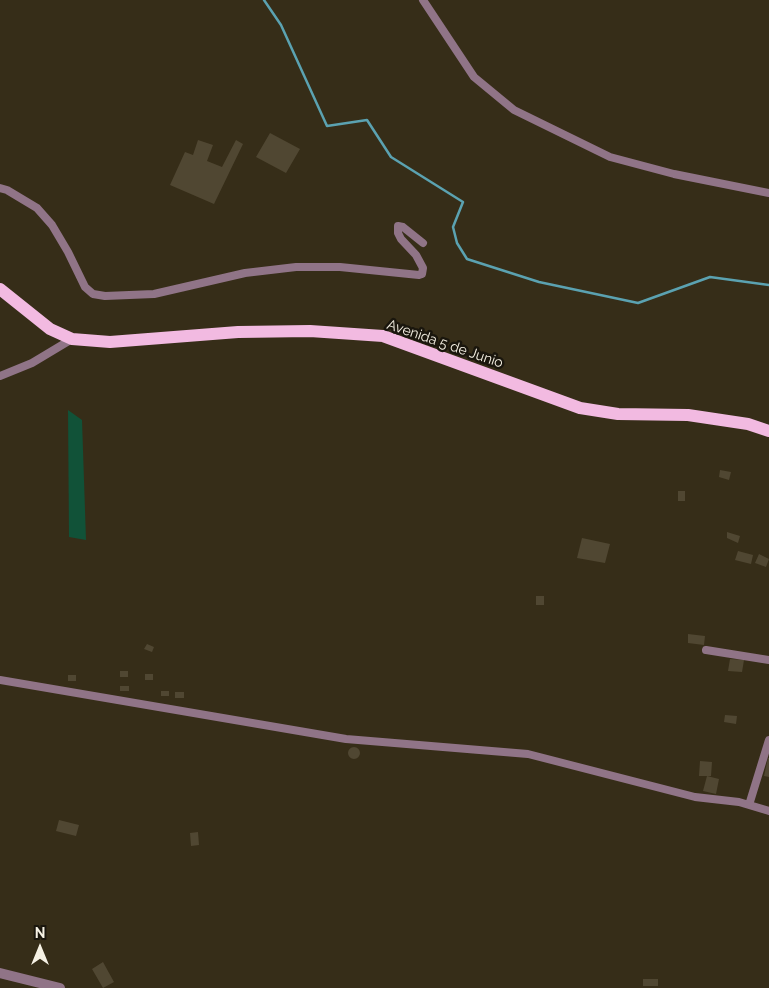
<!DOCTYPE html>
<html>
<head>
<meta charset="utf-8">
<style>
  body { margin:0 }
  #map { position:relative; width:769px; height:988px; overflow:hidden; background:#362d18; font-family:Raleway,sans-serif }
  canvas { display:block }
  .north { position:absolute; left:15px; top:923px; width:50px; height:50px; -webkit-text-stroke:4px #1a160d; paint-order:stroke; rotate:0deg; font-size:14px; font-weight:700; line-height:20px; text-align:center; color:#f6f1e4 }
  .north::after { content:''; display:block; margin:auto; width:18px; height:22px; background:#f6f1e4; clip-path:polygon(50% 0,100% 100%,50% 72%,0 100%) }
</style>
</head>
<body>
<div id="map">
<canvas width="769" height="988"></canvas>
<div class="north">N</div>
</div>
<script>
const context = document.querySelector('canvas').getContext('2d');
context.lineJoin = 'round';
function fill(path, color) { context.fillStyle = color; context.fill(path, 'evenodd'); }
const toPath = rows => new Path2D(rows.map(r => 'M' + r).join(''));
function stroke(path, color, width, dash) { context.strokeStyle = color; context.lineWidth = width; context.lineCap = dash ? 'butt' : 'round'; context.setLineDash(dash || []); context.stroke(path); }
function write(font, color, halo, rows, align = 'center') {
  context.font = font + ' Raleway,sans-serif'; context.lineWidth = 5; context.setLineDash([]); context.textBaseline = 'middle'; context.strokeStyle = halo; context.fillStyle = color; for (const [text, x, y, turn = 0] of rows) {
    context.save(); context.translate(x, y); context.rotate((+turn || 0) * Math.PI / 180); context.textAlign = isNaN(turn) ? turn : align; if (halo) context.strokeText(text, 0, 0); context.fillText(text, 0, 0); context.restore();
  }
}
const green = toPath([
  [68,410,82,420,86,540,69,537]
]);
const stream = toPath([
  [264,0,281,25,327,126,367,120,391,157,463,202,453,227,457,243,467,259,539,282,638,303,710,277,769,285]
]);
const building = toPath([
  [270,133,300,149,286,173,256,157],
  [198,140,213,145,207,161,222,167,236,140,243,144,214,204,170,185,185,152,193,155],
  [720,470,731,472,729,480,719,477],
  [678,491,685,491,685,501,678,501],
  [727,532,740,536,738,543,727,538],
  [582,538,610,544,605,563,577,558],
  [738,551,753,555,751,564,735,560],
  [759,554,769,559,766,567,755,563],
  [536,596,544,596,544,605,536,605],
  [688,634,705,636,704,645,688,643],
  [147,644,154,647,152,652,144,649],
  [730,659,744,660,742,672,728,671],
  [120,671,128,671,128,677,120,677],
  [145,674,153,674,153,680,145,680],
  [68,675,76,675,76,681,68,681],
  [120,686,129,686,129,691,120,691],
  [161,691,169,691,169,696,161,696],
  [175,692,184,692,184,698,175,698],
  [725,715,737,716,736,724,724,722],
  '348 753a6 6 0 1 1 12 0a6 6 0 1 1-12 0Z',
  [768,758,769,758,769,777,764,776],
  [700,761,712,762,711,776,699,776],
  [707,776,719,779,716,794,703,791],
  [59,820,79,825,76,836,56,831],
  [198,832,199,845,191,846,190,833],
  [103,962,114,982,103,988,92,969],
  [643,979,658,979,658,986,643,986]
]);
const minor = toPath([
  [423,0,474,77,514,110,610,157,674,174,769,193],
  [0,188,7,190,37,208,52,225,68,252,85,287,93,294,105,296,154,294,245,273,296,267,340,267,419,275,422,274,423,268,416,255,401,239,398,233,398,226,403,227,423,243],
  [0,376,32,363,72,339],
  [706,650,769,660],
  [0,680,346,739,528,754,695,797,739,802,769,811],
  [749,805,769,740]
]);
const tertiary = toPath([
  [0,973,60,988]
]);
const primary = toPath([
  [0,289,50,329,72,339,110,342,238,332,310,331,383,336,580,408,618,414,688,415,748,424,769,431]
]);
const streetNames = [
  ["Avenida 5 de Junio",445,344,19]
];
fill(green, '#115238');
stroke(stream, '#5ba2b1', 2.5);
fill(building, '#504732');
stroke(minor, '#907487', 8);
stroke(tertiary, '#907487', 10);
stroke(primary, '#f2bae1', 12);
write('14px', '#f6f1e4', '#1a160d', streetNames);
</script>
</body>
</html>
